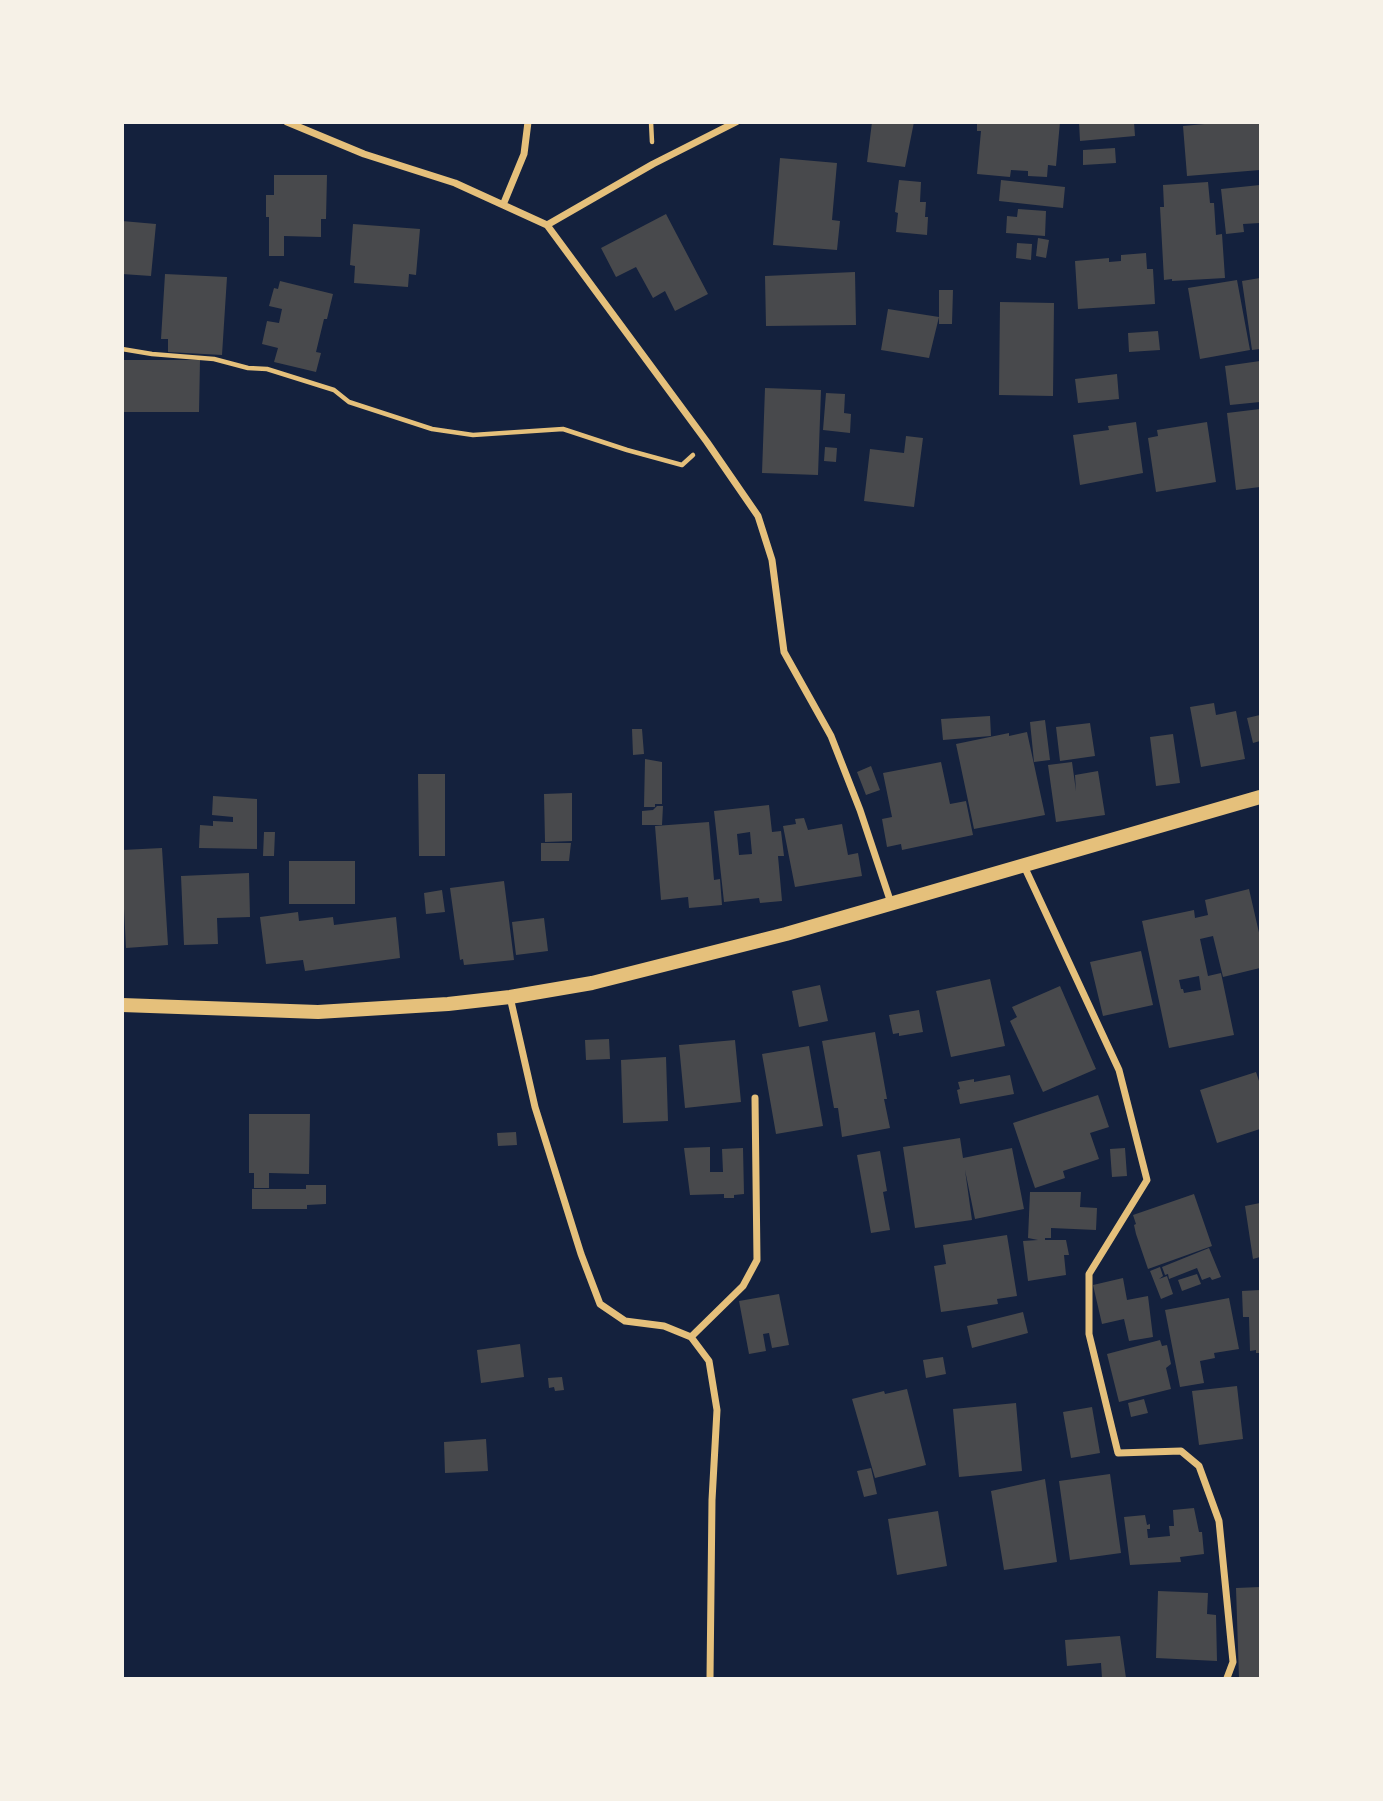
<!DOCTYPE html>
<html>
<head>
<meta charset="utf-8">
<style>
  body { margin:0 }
  #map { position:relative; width:1383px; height:1801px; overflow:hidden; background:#14213d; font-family:Signika,sans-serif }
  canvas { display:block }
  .frame { position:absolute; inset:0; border:124px solid #f6f1e7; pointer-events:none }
</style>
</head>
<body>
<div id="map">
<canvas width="1383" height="1801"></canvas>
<div class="frame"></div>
</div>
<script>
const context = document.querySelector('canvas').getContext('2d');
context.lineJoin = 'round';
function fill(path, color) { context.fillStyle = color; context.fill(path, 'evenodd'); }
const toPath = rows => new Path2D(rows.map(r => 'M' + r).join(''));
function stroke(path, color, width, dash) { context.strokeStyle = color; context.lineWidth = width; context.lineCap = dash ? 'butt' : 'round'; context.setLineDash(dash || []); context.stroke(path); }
const building = toPath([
  [872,122,914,122,905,167,867,162],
  [977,122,1060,122,1056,166,1048,165,1047,177,1028,176,1028,171,1011,170,1010,177,977,174,981,131,977,131],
  [1079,122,1134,122,1135,136,1080,141],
  [1226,122,1260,122,1260,170,1187,176,1183,126],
  [1115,148,1116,163,1083,165,1083,150],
  [780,158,837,163,832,220,840,221,837,250,773,245],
  [274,175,327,175,326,219,321,219,321,237,284,236,284,256,269,256,269,217,266,217,266,195,274,195],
  [899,180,921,182,920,202,926,202,925,217,928,217,927,235,896,232,898,213,895,212],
  [1001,180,1065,187,1063,208,999,201],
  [1208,182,1210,203,1214,203,1216,235,1222,234,1225,278,1172,281,1172,279,1164,280,1160,207,1164,207,1163,185],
  [1260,185,1260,223,1243,224,1244,232,1226,234,1221,189],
  [1018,209,1046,211,1045,236,1006,233,1007,216,1017,217],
  [666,214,708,294,675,311,665,291,653,298,636,267,616,277,601,248],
  [122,221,156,224,151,276,122,274],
  [353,224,420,229,416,275,409,274,408,287,354,283,355,266,350,265],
  [1038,238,1049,240,1046,258,1036,256],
  [1017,243,1032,244,1031,260,1016,258],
  [1146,253,1147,269,1153,269,1155,304,1078,309,1075,261,1109,258,1109,262,1121,261,1121,255],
  [855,272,856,325,766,326,765,276],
  [165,274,227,277,222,355,168,352,168,339,161,339],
  [1260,278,1260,349,1252,350,1242,281],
  [1237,280,1250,350,1200,359,1188,288],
  [280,281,333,294,327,319,324,319,316,352,321,353,316,372,274,362,278,348,262,344,267,321,279,323,282,309,269,306,274,288,278,289],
  [939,290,953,290,952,324,939,324],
  [1000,302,1054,303,1053,396,999,395],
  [888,309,939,317,929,358,881,350],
  [1158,331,1160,350,1129,352,1128,333],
  [122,360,200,360,199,412,122,412],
  [1260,361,1260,402,1230,405,1225,366],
  [1117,374,1119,399,1078,403,1075,379],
  [765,388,821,390,818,475,762,473],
  [826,393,845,394,844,413,851,414,850,433,823,430],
  [1260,409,1260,487,1236,490,1227,413],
  [1136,422,1143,473,1080,485,1073,435,1109,430,1108,426],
  [1207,422,1216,482,1156,492,1148,438,1158,436,1157,430],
  [906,436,923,438,914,507,864,501,870,449,904,453],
  [825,447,837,448,836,462,824,461],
  [1214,703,1216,715,1236,711,1245,759,1201,767,1190,707],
  [1260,715,1260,741,1253,743,1247,718],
  [990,716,991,736,943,740,941,719],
  [1045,720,1050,760,1034,762,1030,722],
  [1090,723,1095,756,1060,761,1056,727],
  [632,729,642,729,644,754,633,755],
  [1027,732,1045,815,974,829,956,744,1009,733,1009,736],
  [1173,734,1180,783,1156,786,1150,737],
  [645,759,662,762,662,804,655,804,655,807,644,807],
  [941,762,950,804,966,801,973,835,902,850,901,844,887,847,882,819,892,817,883,773],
  [1072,762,1076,791,1075,775,1098,771,1105,815,1056,822,1048,765],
  [871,766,880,790,866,795,857,772],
  [418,774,445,774,445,856,419,856],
  [572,793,572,841,545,842,544,794],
  [213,796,257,799,257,849,199,848,200,825,213,826,213,821,233,822,233,817,212,815],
  [769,805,772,832,781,831,784,856,778,856,782,901,760,903,759,898,724,902,714,811],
  [750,832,752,854,739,855,737,834],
  [657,806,663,806,662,825,642,825,642,811,653,810],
  [804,818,808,830,842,824,848,855,858,853,862,876,795,887,783,826,796,824,795,819],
  [709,822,714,880,720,879,722,905,689,908,688,897,661,900,655,826],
  [264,832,275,832,274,856,263,856],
  [541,843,571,843,569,861,541,861],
  [162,848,168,945,126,948,124,909,122,909,122,850],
  [289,861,355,861,355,904,289,904],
  [249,873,250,917,217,918,218,944,184,945,181,876],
  [504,881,514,960,464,965,463,959,460,960,450,888],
  [1249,889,1260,937,1260,968,1223,977,1213,936,1200,939,1208,976,1221,973,1234,1035,1169,1048,1142,921,1194,910,1195,918,1208,915,1205,900],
  [1199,976,1201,990,1184,993,1183,989,1181,989,1179,980],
  [442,890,445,912,426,914,424,893],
  [298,912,299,921,333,917,334,925,396,917,400,958,305,971,303,960,266,964,260,917],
  [544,918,548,951,516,955,512,922],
  [1141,951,1153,1005,1103,1016,1090,962],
  [990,979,1005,1046,951,1057,936,991],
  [820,985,828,1021,799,1027,792,991],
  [1060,986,1096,1069,1043,1092,1010,1021,1017,1017,1012,1007],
  [919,1010,923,1032,899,1036,899,1033,893,1034,889,1015],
  [875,1032,887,1099,884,1099,890,1128,842,1137,838,1108,834,1108,822,1041],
  [609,1039,610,1059,586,1060,585,1040],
  [735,1040,741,1102,685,1108,679,1045],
  [809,1046,823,1126,776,1134,762,1054],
  [666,1057,668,1121,623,1123,621,1060],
  [1256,1072,1260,1084,1260,1129,1217,1143,1200,1090],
  [1010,1075,1014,1094,960,1104,957,1090,960,1089,958,1082,974,1079,974,1082],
  [1098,1095,1109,1127,1090,1133,1099,1159,1063,1171,1065,1178,1035,1188,1013,1123],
  [249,1114,310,1114,309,1174,269,1173,269,1188,254,1188,254,1173,249,1173],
  [516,1132,517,1145,498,1146,497,1133],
  [960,1138,963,1158,1012,1148,1024,1209,975,1219,965,1170,972,1220,915,1228,903,1147],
  [710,1147,710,1172,723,1172,722,1149,743,1148,744,1194,734,1195,734,1198,724,1198,724,1194,690,1195,684,1148],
  [1125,1148,1127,1176,1112,1177,1110,1149],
  [880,1151,887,1191,883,1192,890,1230,871,1233,857,1155],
  [306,1185,326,1185,326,1204,307,1205,307,1209,252,1209,252,1189,306,1189],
  [1030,1192,1081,1192,1080,1207,1097,1208,1096,1230,1051,1228,1051,1238,1045,1238,1045,1240,1066,1240,1069,1255,1064,1255,1066,1275,1028,1281,1023,1241,1038,1240,1028,1238],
  [1194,1194,1212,1246,1148,1269,1136,1234,1134,1225,1136,1224,1133,1215],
  [1260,1203,1260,1257,1253,1259,1245,1206],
  [1007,1235,1017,1296,997,1299,998,1304,941,1312,934,1266,946,1264,943,1245],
  [1209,1248,1221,1277,1212,1280,1210,1277,1202,1280,1197,1268,1169,1279,1168,1274,1165,1275,1162,1267],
  [1160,1267,1163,1276,1159,1279,1167,1276,1173,1294,1161,1299,1150,1271],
  [1197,1274,1201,1284,1182,1291,1178,1280],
  [1123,1278,1127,1300,1148,1296,1153,1337,1129,1341,1124,1319,1102,1324,1093,1285],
  [1260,1290,1260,1353,1256,1353,1256,1350,1250,1351,1249,1317,1243,1317,1242,1291],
  [779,1294,789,1345,772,1348,769,1333,763,1334,766,1351,749,1354,739,1301],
  [1229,1298,1239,1349,1214,1353,1215,1358,1200,1361,1204,1383,1180,1387,1165,1310],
  [1023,1312,1028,1333,972,1348,967,1326],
  [1160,1340,1162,1346,1167,1345,1171,1364,1166,1368,1171,1389,1119,1402,1107,1354],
  [520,1344,524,1377,481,1383,477,1350],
  [943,1357,946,1374,926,1378,923,1360],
  [562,1377,564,1390,555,1391,554,1387,549,1388,548,1378],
  [1237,1386,1243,1439,1199,1445,1192,1391],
  [907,1389,926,1465,875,1478,852,1399,884,1391,885,1394],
  [1144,1399,1148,1413,1131,1417,1128,1403],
  [1016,1403,1022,1471,959,1477,953,1409],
  [1092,1407,1100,1453,1071,1458,1063,1412],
  [486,1439,488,1471,445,1473,444,1442],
  [871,1468,877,1494,864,1497,857,1471],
  [1110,1474,1121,1553,1070,1560,1059,1481],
  [1045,1479,1057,1562,1004,1570,991,1491],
  [1194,1508,1199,1532,1202,1532,1204,1554,1180,1557,1181,1562,1130,1565,1124,1517,1145,1515,1147,1525,1150,1524,1150,1529,1147,1529,1148,1538,1170,1536,1169,1526,1174,1526,1173,1510],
  [938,1511,947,1566,897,1575,888,1519],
  [1260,1587,1260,1678,1239,1678,1236,1588],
  [1158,1591,1208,1593,1207,1614,1216,1615,1217,1661,1156,1658],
  [1120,1636,1126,1678,1102,1678,1101,1663,1067,1666,1065,1640]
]);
const path = toPath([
  [651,122,652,142],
  [122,349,152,354,214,359,248,368,267,369,334,390,349,402,432,429,473,435,563,429,627,450,682,465,693,455]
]);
const minor = toPath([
  [287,122,364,154,455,183,547,225,707,442,758,516,772,560,784,652,831,736,860,810,891,903],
  [503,205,524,154,528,122],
  [547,225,653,164,736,122],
  [1024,866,1119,1070,1147,1180,1089,1274,1089,1334,1118,1453,1181,1451,1199,1466,1219,1521,1233,1662,1227,1678],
  [510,997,535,1107,581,1254,600,1304,625,1321,664,1326,691,1337,709,1361,717,1410,712,1500,710,1678],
  [691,1337,743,1286,757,1260,755,1098]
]);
const secondary = toPath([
  [122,1005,318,1012,448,1004,510,997,592,983,786,934,1260,797]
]);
fill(building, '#48494c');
stroke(path, '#e5c07b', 4.5);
stroke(minor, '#e5c07b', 7);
stroke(secondary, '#e5c07b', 14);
</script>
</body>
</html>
